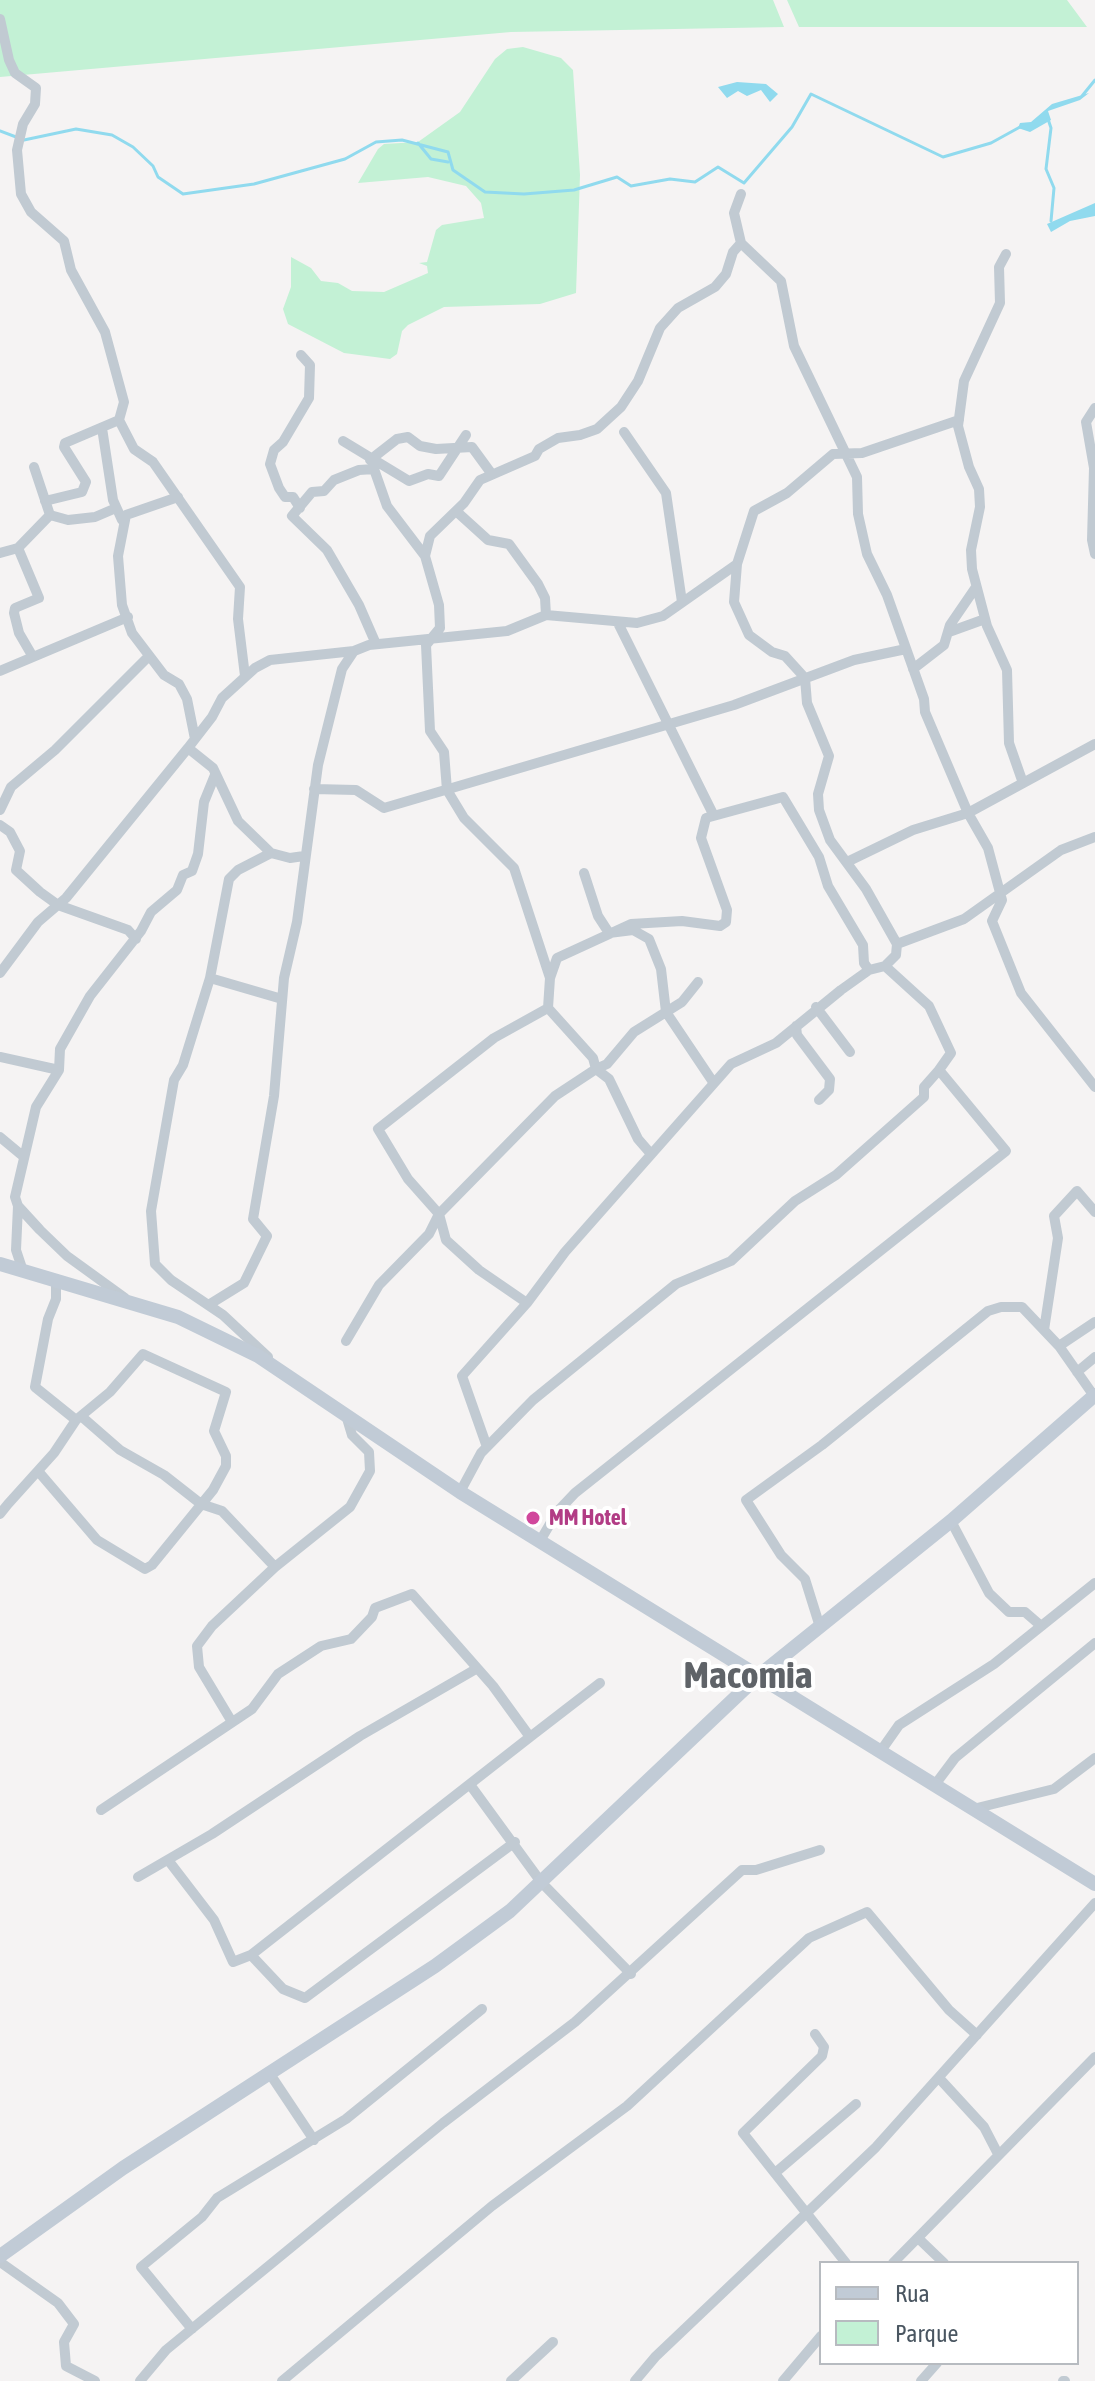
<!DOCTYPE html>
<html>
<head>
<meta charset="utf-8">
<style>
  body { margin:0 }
  #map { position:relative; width:1095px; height:2381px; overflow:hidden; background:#f5f3f3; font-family:"Asap Condensed",sans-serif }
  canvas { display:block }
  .legend { position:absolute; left:819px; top:2261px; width:260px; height:104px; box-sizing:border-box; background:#fff; border:2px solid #b7bbc0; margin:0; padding:10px 14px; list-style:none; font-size:24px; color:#4a5661 }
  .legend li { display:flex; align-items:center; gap:16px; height:40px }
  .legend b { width:40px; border:2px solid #b7bbc0 }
</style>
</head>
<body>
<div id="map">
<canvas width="1095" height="2381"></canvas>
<ul class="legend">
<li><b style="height:10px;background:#c1cbd6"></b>Rua</li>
<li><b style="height:22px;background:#c3f1d5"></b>Parque</li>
</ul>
</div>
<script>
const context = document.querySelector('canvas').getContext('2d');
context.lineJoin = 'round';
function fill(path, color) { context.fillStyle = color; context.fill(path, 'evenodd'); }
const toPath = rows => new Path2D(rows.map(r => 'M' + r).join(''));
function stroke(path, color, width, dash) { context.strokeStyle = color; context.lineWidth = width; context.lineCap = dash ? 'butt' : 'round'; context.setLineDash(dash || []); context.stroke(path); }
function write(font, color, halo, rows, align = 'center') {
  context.font = font + ' "Asap Condensed",sans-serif'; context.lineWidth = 8; context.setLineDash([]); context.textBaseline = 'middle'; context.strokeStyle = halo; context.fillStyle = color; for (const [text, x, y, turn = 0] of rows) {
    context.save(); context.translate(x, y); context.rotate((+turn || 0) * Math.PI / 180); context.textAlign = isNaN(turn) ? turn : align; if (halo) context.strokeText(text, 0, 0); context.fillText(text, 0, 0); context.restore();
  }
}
const green = toPath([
  [0,0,773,0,784,27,511,32,0,77],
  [787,0,1067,0,1087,27,799,27],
  [523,47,561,58,573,70,580,175,576,293,540,304,444,307,408,325,402,331,397,354,390,359,344,353,288,324,283,309,291,287,291,257,311,268,321,281,338,283,352,291,384,292,428,273,427,266,419,263,427,262,436,230,442,225,484,218,481,203,466,186,428,177,358,183,378,149,384,144,418,142,460,112,495,59,507,49]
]);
const water = toPath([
  [737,82,766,84,778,94,770,102,761,90,747,96,738,91,727,98,718,87],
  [1089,93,1080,100,1048,111,1051,120,1030,132,1018,128,1020,123,1031,122,1052,104],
  [1095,203,1095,216,1070,221,1051,232,1047,224]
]);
const stream = toPath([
  [1082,96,1095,80],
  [1048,119,1051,128,1046,169,1054,188,1051,221],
  [0,131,24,140,76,129,112,135,133,147,153,166,158,177,183,194,254,184,345,159,376,142,402,140,448,152,453,170,485,192,524,194,574,190,617,177,631,186,670,179,695,182,718,167,744,183,792,127,811,94,943,157,991,143,1020,127],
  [418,143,431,159,448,162]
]);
const street = toPath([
  [0,19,9,60,15,73,36,88,35,104,23,124,17,150,21,194,31,212,64,241,71,270,105,332,124,402,119,420,134,449,153,462,240,587,238,619,245,676],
  [741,194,734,213,741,243,781,281,794,346,857,477,858,514,867,554,887,595,924,699,925,712,968,813,988,848,1002,900,992,921,1021,993,1095,1087],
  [1006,254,999,267,1000,303,964,381,958,426,969,467,979,489,980,507,971,550,972,569,987,626,1007,670,1009,743,1023,783],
  [1095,408,1086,422,1094,468,1092,540,1095,554],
  [102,428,113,500,122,520],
  [624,432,666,493,682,602],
  [343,441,409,481,428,474,439,476,466,435],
  [370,460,397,439,408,437,420,446,436,449,472,447,491,473],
  [178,497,126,515,118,556,122,605,132,633,164,675,179,684,187,699,195,739],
  [45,501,82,492,86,482,64,447,65,443,119,420],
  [300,508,293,497,285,497,279,488,270,464,274,450,283,442,309,398,310,365,301,355],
  [456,511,488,540,509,544,538,584,545,598,546,615],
  [50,515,68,520,95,517,116,508],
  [0,553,18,548],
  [618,623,713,814],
  [949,632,985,619],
  [376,644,359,605,327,550,292,516,312,492,324,491,334,480,359,470,374,469,387,506,425,556],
  [33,657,19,633,14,613,15,608,39,598,18,548,50,515,34,467],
  [913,669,944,645,950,625,976,587],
  [0,671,128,617],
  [188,748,212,717,222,698,255,668,270,660,354,651,369,645,507,631,546,615,637,623,663,616,737,564],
  [314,789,356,790,384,808,734,705,854,660,906,649],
  [0,810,11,787,55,750,148,657],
  [0,825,10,832,20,851,16,870,40,892,58,905,128,930,136,939],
  [847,862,913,830,968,813,1095,744],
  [584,873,598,916,609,933,633,930,649,939,661,969,666,1012,713,1082],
  [897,944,964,919,1061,850,1095,837],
  [0,973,38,922,66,898,188,748,213,768,238,821,271,853],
  [210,978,282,999],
  [550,978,557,958,631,924,682,921,720,926,726,922,727,910,701,838,706,818,783,797,819,857,828,886,863,945,864,963,869,970],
  [816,1007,850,1052],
  [796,1026,797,1035,830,1079,829,1090,819,1100],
  [0,1057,59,1070],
  [0,1137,24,1157],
  [651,1154,638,1139,609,1079,596,1069,607,1064,634,1032,682,1002,698,982],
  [18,1206,16,1250,23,1271],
  [56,1279,56,1299,48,1319,35,1387,76,1420],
  [125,1298,67,1256,40,1230,18,1206,15,1197,36,1107,59,1070,60,1049,90,996,141,931,151,912,177,890,183,875,192,871,198,854,204,802,215,775],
  [527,1303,479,1270,446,1240,439,1214,555,1096,596,1069,593,1058,548,1008,550,978,514,868,464,818,447,790,444,752,430,731,426,645,440,628,439,605,425,556,430,536,464,503,480,480,535,456,539,449,558,438,580,435,597,429,621,407,638,381,660,328,678,308,715,287,726,274,733,252,741,243],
  [210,1304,244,1283,267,1236,253,1219,274,1096,284,978,297,922,318,765,342,669,354,651],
  [1044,1330,1058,1238,1054,1216,1077,1191,1095,1212],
  [346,1341,379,1285,429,1234,439,1214,408,1179,378,1129,494,1038,548,1008],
  [1059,1346,1095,1322],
  [268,1357,223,1315,171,1280,155,1264,151,1211,174,1080,183,1065,210,978,229,879,238,870,271,853,290,858,304,856],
  [1077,1372,1095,1357],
  [81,1416,120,1450,164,1475,201,1504,222,1511,275,1567,350,1507,370,1471,369,1452,352,1435,346,1415],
  [487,1447,462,1376,527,1303,565,1252,731,1064,776,1043,841,990,869,970,885,966],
  [460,1492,481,1453,533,1400,676,1284,731,1261,795,1201,836,1175,924,1097,924,1087,939,1070],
  [0,1514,8,1504,54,1453,76,1420,110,1392,143,1354,226,1392,214,1431,226,1456,226,1466,213,1490,152,1565,145,1569,97,1540,38,1471],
  [951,1521,989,1593,1009,1612,1025,1612,1040,1625],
  [540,1541,557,1512,575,1493,1006,1151,939,1070,951,1053,929,1006,885,966,896,955,897,944,866,889,830,840,819,810,818,794,829,756,807,703,805,678,785,656,772,652,749,635,734,602,737,564,754,511,787,493,833,454,862,453,959,420],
  [820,1627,805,1579,781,1555,746,1500,822,1445,988,1311,1001,1307,1022,1307,1059,1346,1094,1396],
  [232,1722,199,1667,197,1646,212,1626,275,1567],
  [880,1752,899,1725,994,1664,1095,1583],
  [471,1786,541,1882,631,1974],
  [934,1786,955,1758,1095,1643],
  [973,1809,1054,1789,1095,1758],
  [101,1810,252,1709,278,1674,321,1646,351,1639,372,1617,375,1608,412,1594,493,1686,530,1737,600,1683],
  [168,1860,214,1920,233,1962,251,1955,530,1737],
  [138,1877,212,1834,360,1736,476,1669],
  [251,1955,283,1989,305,1998,515,1842],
  [815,2034,824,2047,822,2056,743,2133,846,2263],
  [270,2074,314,2140],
  [939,2078,984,2127,998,2154],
  [775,2173,856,2104],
  [919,2239,944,2263],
  [0,2262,58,2303,74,2324,64,2342,66,2366,95,2381],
  [893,2263,1095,2057],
  [192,2329,141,2267,202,2217,217,2198,346,2119,482,2009],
  [140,2381,166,2350,443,2123,575,2022,742,1870,756,1870,820,1850],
  [282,2381,492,2206,627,2106,809,1938,867,1912,949,2010,977,2035],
  [511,2381,553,2342],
  [635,2381,656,2356,876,2147,1095,1903],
  [783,2381,821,2336],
  [921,2381,937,2363],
  [1063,2381,1065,2381]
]);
const secondary = toPath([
  [0,1264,178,1317,258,1356,460,1492,1095,1884],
  [0,2256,123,2168,435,1966,510,1911,756,1678,951,1521,1095,1395]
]);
const markers = [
  [533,1518,8,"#d1479c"]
];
const hotelNames = [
  ["MM Hotel",549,1518]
];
const townNames = [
  ["Macomia",748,1676]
];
fill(green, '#c3f1d5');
fill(water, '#90daee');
stroke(stream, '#90daee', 3);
stroke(street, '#c1cad2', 10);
stroke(secondary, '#c1cbd6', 14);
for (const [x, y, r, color] of markers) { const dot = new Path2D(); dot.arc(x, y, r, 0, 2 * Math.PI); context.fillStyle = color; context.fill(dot); stroke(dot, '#fff', 3); }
write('bold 22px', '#b23c85', '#fff', hotelNames, 'left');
write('bold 38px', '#5f6368', '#fff', townNames);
</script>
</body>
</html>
